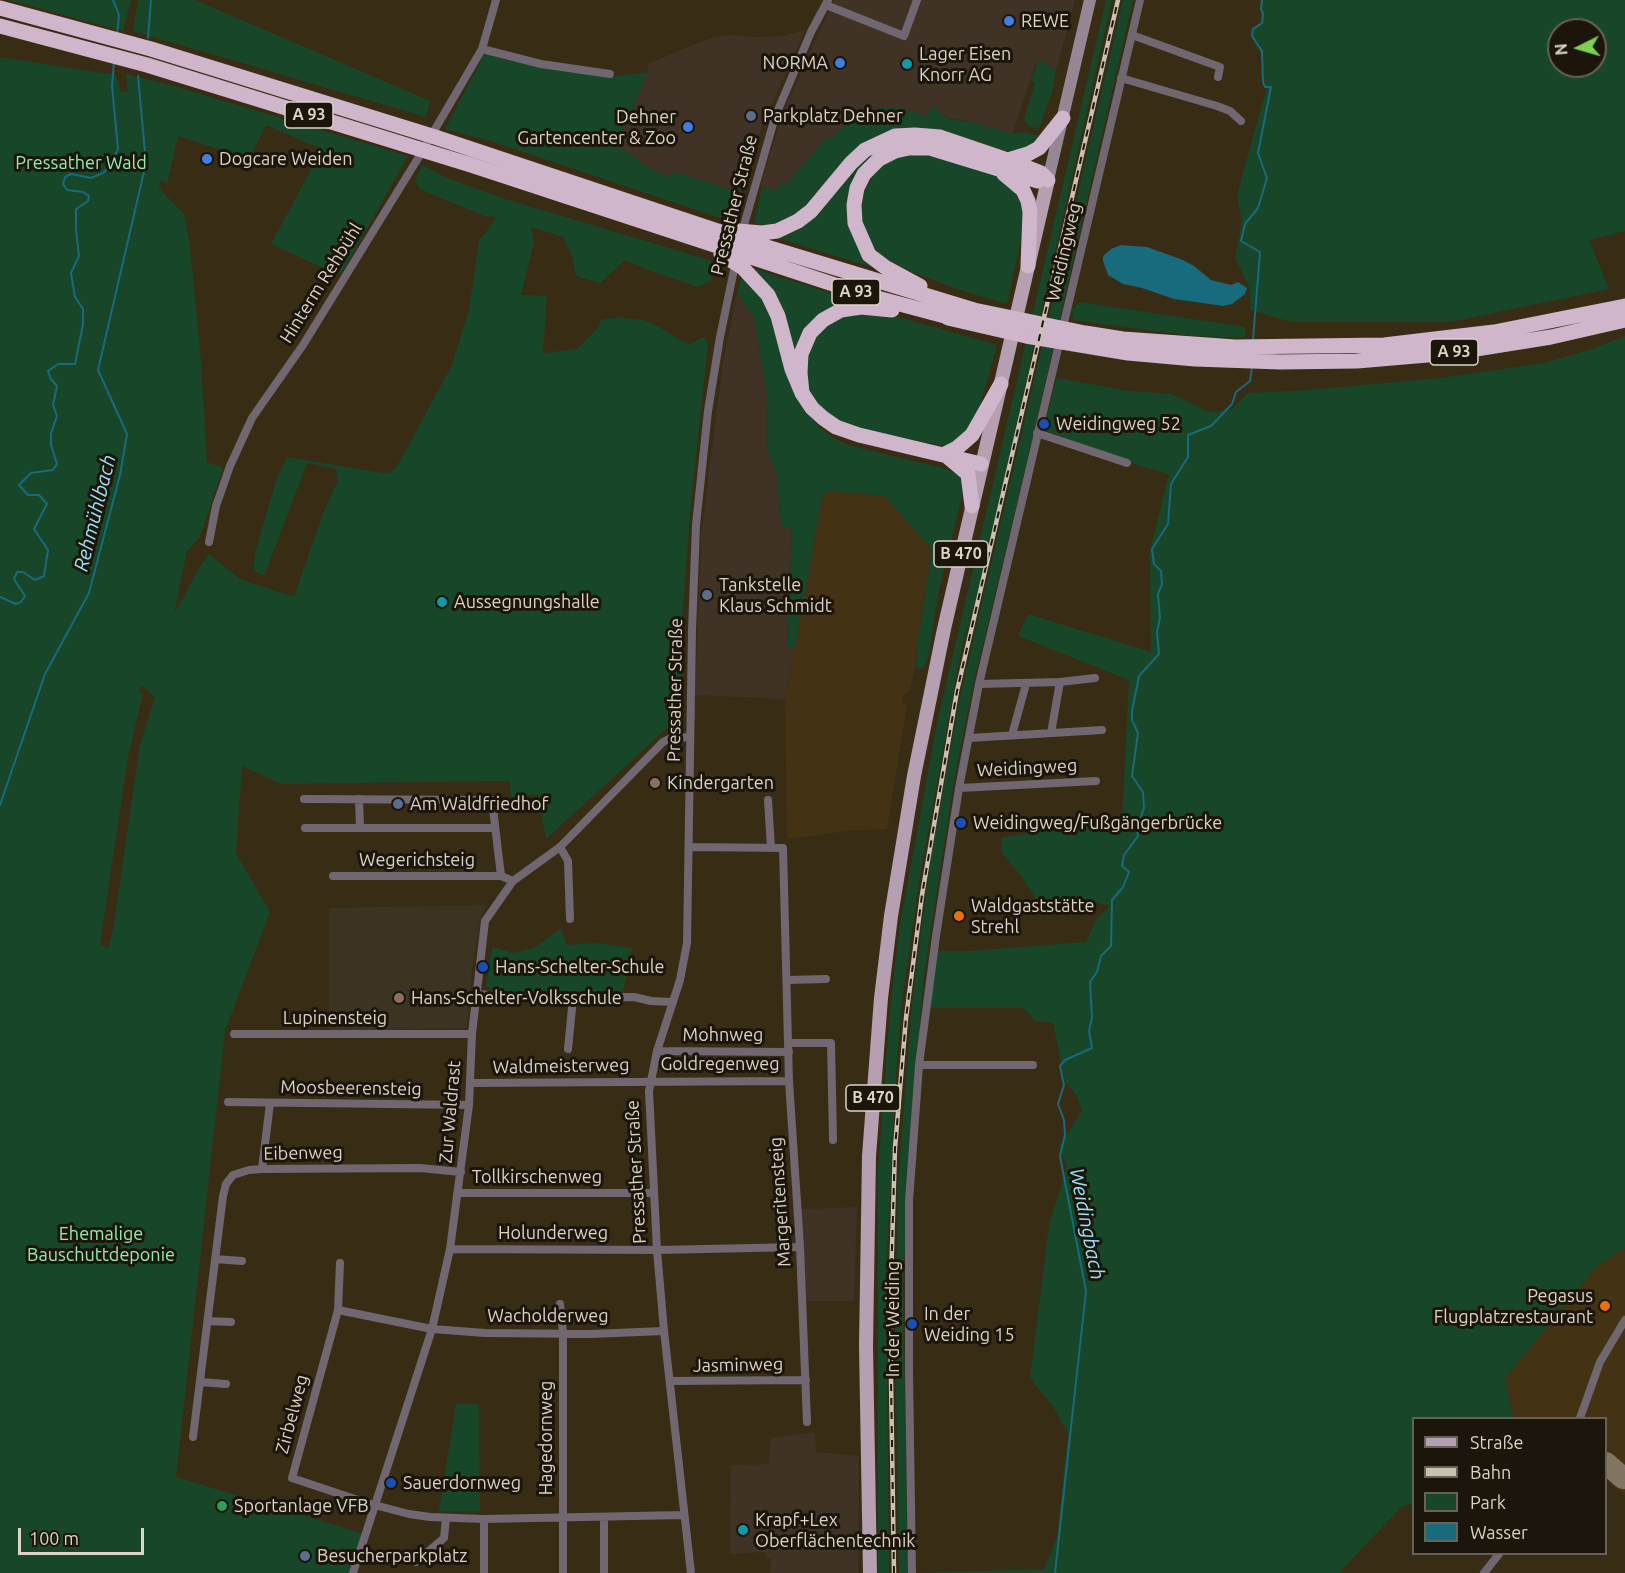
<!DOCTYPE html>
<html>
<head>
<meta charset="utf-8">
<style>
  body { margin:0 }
  #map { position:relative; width:1625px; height:1573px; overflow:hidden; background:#392c14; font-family:Ubuntu,sans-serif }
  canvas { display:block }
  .legend { position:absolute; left:1412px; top:1417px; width:195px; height:138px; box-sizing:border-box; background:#1b150b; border:2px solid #686155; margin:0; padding:8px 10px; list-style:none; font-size:18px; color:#dbd3c5 }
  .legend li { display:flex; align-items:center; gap:12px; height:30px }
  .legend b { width:30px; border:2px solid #686155 }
  .north { position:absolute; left:1547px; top:18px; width:60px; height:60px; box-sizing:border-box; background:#1b150b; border:2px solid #686155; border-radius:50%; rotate:265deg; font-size:16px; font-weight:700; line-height:24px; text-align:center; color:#dbd3c5 }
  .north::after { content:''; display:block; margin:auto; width:21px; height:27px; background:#7ed053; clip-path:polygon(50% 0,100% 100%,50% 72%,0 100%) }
  .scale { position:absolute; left:18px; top:1528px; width:126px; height:27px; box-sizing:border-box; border:3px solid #dbd3c5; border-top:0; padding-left:8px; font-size:18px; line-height:21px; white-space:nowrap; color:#dbd3c5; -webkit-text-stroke:4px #1b150b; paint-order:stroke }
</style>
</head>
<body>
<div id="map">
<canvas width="1625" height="1573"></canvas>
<ul class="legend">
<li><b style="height:8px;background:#b59fb1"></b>Straße</li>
<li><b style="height:8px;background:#cac1b2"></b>Bahn</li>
<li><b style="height:16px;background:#174728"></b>Park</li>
<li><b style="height:16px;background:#186a7d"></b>Wasser</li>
</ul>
<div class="north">N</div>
<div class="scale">100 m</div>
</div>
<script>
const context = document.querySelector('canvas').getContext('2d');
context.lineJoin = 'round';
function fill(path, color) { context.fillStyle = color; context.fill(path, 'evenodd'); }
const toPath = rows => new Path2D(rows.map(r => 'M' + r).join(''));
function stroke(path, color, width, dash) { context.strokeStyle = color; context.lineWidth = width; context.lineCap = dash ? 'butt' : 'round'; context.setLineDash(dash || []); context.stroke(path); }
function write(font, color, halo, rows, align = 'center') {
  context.font = font + ' Ubuntu,sans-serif'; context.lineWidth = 6; context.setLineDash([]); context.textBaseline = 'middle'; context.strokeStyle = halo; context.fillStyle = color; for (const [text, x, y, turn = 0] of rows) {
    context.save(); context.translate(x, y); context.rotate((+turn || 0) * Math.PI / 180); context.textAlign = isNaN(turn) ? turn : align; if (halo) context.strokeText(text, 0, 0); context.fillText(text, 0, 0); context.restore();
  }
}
const commercial = toPath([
  [834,0,1075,0,1056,71,1045,63,1036,64,1012,134,972,122,948,118,932,106,925,117,868,112,849,122,831,138,824,140,786,185,781,182,777,191,760,186,784,110],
  [805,30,761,130,742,188,735,186,732,190,674,172,669,177,644,165,624,150,616,148,648,72,648,64,710,38,729,35,755,37,783,36],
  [737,293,754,318,767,395,768,454,777,473,781,527,792,528,787,647,795,648,785,699,695,695,701,537,723,362],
  [857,1207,854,1301,806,1301,801,1209],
  [815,1432,816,1452,859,1456,858,1573,770,1573,771,1558,766,1557,764,1552,730,1554,731,1465,768,1464,771,1438]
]);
const built = toPath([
  [827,491,885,496,932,550,918,641,916,665,909,692,903,695,902,703,907,705,887,829,848,831,787,839,785,699,822,498],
  [1625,1248,1625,1496,1606,1480,1606,1418,1513,1418,1505,1378,1597,1266]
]);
const education = toPath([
  [486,905,481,916,472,968,467,1028,329,1031,329,908]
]);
const green = toPath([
  [9,0,131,0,123,31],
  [138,0,195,0,430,101,426,117,133,31],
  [1106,0,1112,0,980,584,961,651,918,888,902,1001,897,1058,886,1273,889,1573,878,1573,878,1171,890,1009,900,925,937,723],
  [1123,0,1133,0,1031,445,973,686,954,781,924,974,911,1136,903,1284,908,1573,899,1573,895,1327,898,1184,912,1003,931,857,960,697],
  [1262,0,1625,0,1625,231,1589,240,1609,289,1450,322,1291,322,1250,310,1250,289,1235,258,1242,222,1237,195,1266,90,1261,55,1251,36,1252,28,1262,22,1262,14,1259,9],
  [1559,30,1595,30,1595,66,1559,66],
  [485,53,506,60,539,66,609,77,648,72,616,148,624,150,644,165,669,177,674,172,732,190,735,186,742,188,729,221,494,142,445,129],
  [0,57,116,75,121,92,128,92,126,74,167,84,408,156,342,273,334,273,271,244,322,149,266,125,249,159,178,136,167,184,161,179,159,188,184,214,190,245,201,362,207,462,223,468,200,537,187,551,174,614,201,565,209,554,240,579,294,597,322,516,338,480,336,469,307,463,264,576,253,570,256,549,277,478,287,457,383,473,392,472,400,461,452,365,469,309,479,241,497,217,484,216,420,189,415,181,423,165,447,178,502,198,716,262,710,281,698,287,645,269,625,260,600,283,576,276,572,256,563,237,531,227,534,243,521,295,547,296,543,353,577,349,597,329,601,320,617,317,643,320,656,325,688,345,704,337,708,344,691,503,680,647,682,695,676,720,546,839,538,794,511,797,509,781,281,784,242,766,236,853,270,912,225,1031,176,1477,364,1534,352,1573,0,1573],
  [142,685,155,697,140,745,113,930,108,949,100,944,128,757,143,694,139,692],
  [1039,60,1056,71,1052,92,1039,129,1029,126,1024,119,1035,83,1031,80],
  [932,106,948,119,972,122,1012,134,1024,132,1039,136,1026,148,1012,152,965,138,850,155,798,213,771,225,754,224,762,187,777,191,781,181,786,185,824,140,831,138,849,122,868,112,884,107,899,107,926,116],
  [941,146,868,162,850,228,859,250,878,269,774,237,867,155],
  [921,154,939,157,1003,178,1017,191,1025,220,1007,304,960,290,912,272,884,257,873,247,864,226,861,214,865,189,873,175,881,165,893,158],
  [754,268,764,272,859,302,839,305,795,358,785,313,775,293],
  [742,276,762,297,770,310,790,384,798,401,820,428,835,439,851,446,947,469,959,475,962,479,964,488,939,590,928,658,924,667,918,670,916,665,918,641,932,550,885,496,827,491,822,498,795,648,787,647,792,529,781,527,777,473,768,454,767,395,754,318,737,293],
  [1080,302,1245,327,1245,338,1192,336,1073,320,1072,310],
  [880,312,997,345,979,409,966,432,951,444,944,446,879,434,838,420,823,409,813,397,806,383,805,363,816,333,838,316],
  [1625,336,1625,1248,1597,1266,1505,1378,1513,1418,1414,1418,1413,1504,1402,1506,1339,1573,917,1573,1044,1569,1057,1537,1068,1434,1052,1405,1030,1378,1049,1225,1067,1167,1059,1147,1082,1111,1077,1096,1065,1081,1053,1023,1035,1021,1024,1008,929,1008,938,951,968,951,1086,942,1097,918,1111,906,1081,899,1039,904,1022,877,1001,852,1002,837,1122,821,1129,680,1018,636,1028,614,1151,652,1150,551,1169,474,1137,465,1043,430,1057,378,1130,391,1172,394,1208,412,1231,410,1248,393,1309,390,1440,378,1544,363,1592,349],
  [561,928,567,945,595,943,632,948,623,991,547,995,516,993,486,987,492,947,513,953,534,948],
  [456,1404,479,1404,480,1511,439,1511]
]);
const water = toPath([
  [1121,245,1147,247,1183,260,1194,266,1211,280,1231,285,1238,282,1247,288,1245,294,1232,304,1223,306,1174,299,1142,288,1123,284,1108,275,1103,261,1103,256,1111,249]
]);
const stream = toPath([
  [113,0,119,15,117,35],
  [148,38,151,0],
  [1253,340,1260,252,1241,241,1245,224,1258,208,1267,178,1258,153,1271,87,1265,87,1263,82,1262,51,1252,36,1253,29,1262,23,1263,14,1261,9,1262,0],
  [0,597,16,604,21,602,25,596,14,579,17,572,23,572,35,580,44,576,48,550,34,529,47,504,39,495,28,495,19,485,31,473,53,470,57,464,51,445,51,433,57,416,53,405,57,386,51,379,48,371,58,364,75,364,83,324,83,309,75,297,71,273,79,256,76,230,76,209,88,201,89,196,83,192,67,190,63,184,65,177,71,174,91,178,103,173,110,166,118,149,112,86,114,62],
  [0,805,45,674,89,593,120,475,127,434,98,370,146,163,138,76],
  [1055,1573,1086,1291,1060,1156,1065,1135,1064,1120,1058,1104,1064,1085,1060,1066,1065,1060,1092,1048,1089,1031,1092,1018,1090,982,1097,972,1101,956,1111,946,1112,900,1123,887,1129,872,1122,866,1124,855,1138,836,1137,828,1144,808,1143,792,1132,776,1138,733,1132,720,1132,711,1139,676,1159,654,1157,632,1160,618,1158,594,1162,584,1161,571,1154,564,1152,549,1168,524,1171,484,1188,457,1188,435,1211,426,1232,404,1236,392,1250,381,1252,367]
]);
const taxiway = toPath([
  [1606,1463,1623,1478,1625,1477]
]);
const minor = toPath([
  [826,5,904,36,917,0],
  [1132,35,1220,67,1218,77],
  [482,49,541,64,610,74],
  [1121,78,1217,106,1230,111,1241,121],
  [742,232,775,117,811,32,828,0],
  [1037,433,1127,463],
  [209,542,216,506,230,466,252,418,303,345,417,160,482,49,496,0],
  [979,684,1060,682,1095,678],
  [1051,733,1060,682],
  [1012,735,1026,684],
  [969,738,1102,730],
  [959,788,1096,781],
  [304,799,492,800,501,876,513,881],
  [359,799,360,828],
  [768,800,771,848],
  [305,828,495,828],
  [560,847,568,861,570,919],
  [690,847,783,848,789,1081,800,1247,807,1422],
  [333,876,501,876],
  [787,980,826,979],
  [476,994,537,998,634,997,651,1001,673,1002],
  [234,1034,472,1034],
  [789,1043,831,1043,833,1140],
  [568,1049,573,998],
  [657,1051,789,1052],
  [919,1065,1033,1065],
  [471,1083,789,1081],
  [228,1102,469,1105],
  [262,1169,270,1103],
  [458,1193,652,1193],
  [450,1249,657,1250,800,1247],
  [215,1259,242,1261],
  [560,1304,563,1333,563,1573],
  [338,1310,340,1263],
  [208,1321,231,1322],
  [664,1331,591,1334,485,1333,432,1329,338,1310,292,1478,367,1503,409,1514,430,1517,484,1519,684,1515],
  [670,1381,806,1380],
  [200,1382,226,1384],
  [1580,1418,1600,1362,1625,1320],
  [193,1437,223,1196,226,1184,233,1175,249,1170,262,1169,420,1168,461,1172],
  [416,1562,444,1538,446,1518],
  [353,1573,432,1329,450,1249,469,1105,472,1034,485,921,513,881,560,847,663,742,671,738,690,737],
  [484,1573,484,1519],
  [604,1573,604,1517],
  [691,1573,664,1331,657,1250,649,1091,657,1051,680,980,687,943,692,631,696,525,708,411,720,337,736,260],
  [912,1573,909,1371,909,1201,919,1065,936,936,959,788,979,684,1140,0],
  [1484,1573,1499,1554]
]);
const secondary = toPath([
  [1048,180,1090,0]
]);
const primary = toPath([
  [870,1573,866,1346,869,1156,881,998,891,916,914,776,944,629,1048,180]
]);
const motorway = toPath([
  [0,8,151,49,435,137,760,245,974,310,1085,333,1123,339,1235,347,1384,345,1494,332,1625,306],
  [0,26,147,65,471,165,866,295,956,319],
  [1008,160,1028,154,1039,148,1063,118],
  [1004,174,1023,190,1028,201,1030,212,1028,266],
  [738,231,762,233,777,231,798,221,811,211,851,163,865,150,895,136,915,135,940,137,1008,160,1041,173,1048,180],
  [721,254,743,268,768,295,778,316,792,369,802,393,812,408,823,418,836,427,859,435,981,464],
  [920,286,885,267,869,255,855,223,854,205,857,188,864,174,879,159,895,151,909,148,930,148,1038,181],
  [948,318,1026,336,1128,353,1195,359,1280,362,1357,361,1451,353,1551,337,1625,320],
  [802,393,800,373,801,354,810,333,823,320,841,310,861,307,892,310],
  [945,454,957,448,972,435,1001,384],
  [949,458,968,474,972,506]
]);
const rail = toPath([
  [894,1573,890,1314,895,1148,906,1018,922,895,957,691,1118,0]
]);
const markers = [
  [1009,21,6,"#3f7fe0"],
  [840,63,6,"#3f7fe0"],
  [907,64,6,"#0f9aa8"],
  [751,116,6,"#5c6f8a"],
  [688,127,6,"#3f7fe0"],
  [207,159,6,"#3f7fe0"],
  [1044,424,6,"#1a4fb4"],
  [707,595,6,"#5c6f8a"],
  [442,602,6,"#0f9aa8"],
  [655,783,6,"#8d6e63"],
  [398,804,6,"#5c6f8a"],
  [961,823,6,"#1a4fb4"],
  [959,916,6,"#e8710a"],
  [483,967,6,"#1a4fb4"],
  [399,998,6,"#8d6e63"],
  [1605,1306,6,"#e8710a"],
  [912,1324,6,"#1a4fb4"],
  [391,1483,6,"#1a4fb4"],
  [222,1506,6,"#2e9e5b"],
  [743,1530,6,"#0f9aa8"],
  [305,1556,6,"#5c6f8a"]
];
const shields = [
  [309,115,48],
  [856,292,48],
  [1454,352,48],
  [961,554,54],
  [873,1098,54]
];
const shieldNames = [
  ["A 93",309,115],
  ["A 93",856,292],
  ["A 93",1454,352],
  ["B 470",961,554],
  ["B 470",873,1098]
];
const poiNames = [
  ["REWE",1021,21],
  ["Lager Eisen",919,54],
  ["Knorr AG",919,75],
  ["NORMA",828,63,"right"],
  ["Parkplatz Dehner",763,116],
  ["Dehner",676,117,"right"],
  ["Gartencenter & Zoo",676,138,"right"],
  ["Dogcare Weiden",219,159],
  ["Weidingweg 52",1056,424],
  ["Tankstelle",719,585],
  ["Klaus Schmidt",719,606],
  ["Aussegnungshalle",454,602],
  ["Kindergarten",667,783],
  ["Am Waldfriedhof",410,804],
  ["Weidingweg/Fußgängerbrücke",973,823],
  ["Waldgaststätte",971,906],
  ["Strehl",971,927],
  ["Hans-Schelter-Schule",495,967],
  ["Hans-Schelter-Volksschule",411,998],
  ["Pegasus",1593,1296,"right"],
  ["Flugplatzrestaurant",1593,1317,"right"],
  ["In der",924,1314],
  ["Weiding 15",924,1335],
  ["Sauerdornweg",403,1483],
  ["Sportanlage VFB",234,1506],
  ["Krapf+Lex",755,1520],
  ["Oberflächentechnik",755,1541],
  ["Besucherparkplatz",317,1556]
];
const parkNames = [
  ["Pressather Wald",81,163],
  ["Ehemalige",101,1234],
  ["Bauschuttdeponie",101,1255]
];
const streetNames = [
  ["Pressather Straße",734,205,-76],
  ["Weidingweg",1064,252,-77],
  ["Hinterm Rehbühl",321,283,-58],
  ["Pressather Straße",675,690,-89],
  ["Weidingweg",1027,768,-3],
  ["Wegerichsteig",417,860],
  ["Lupinensteig",335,1018],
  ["Mohnweg",723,1035],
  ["Goldregenweg",720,1064],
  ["Waldmeisterweg",561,1066,-1],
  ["Moosbeerensteig",351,1088,1],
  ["Zur Waldrast",450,1112,-85],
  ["Eibenweg",303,1153,-1],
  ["Pressather Straße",636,1172,-93],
  ["Tollkirschenweg",537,1177],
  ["Margeritensteig",780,1202,-94],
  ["Holunderweg",553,1233],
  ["Wacholderweg",548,1316],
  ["In der Weiding",893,1319,-90],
  ["Jasminweg",738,1365,-1],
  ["Zirbelweg",292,1414,-75],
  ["Hagedornweg",546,1438,-90]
];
const waterNames = [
  ["Rehmühlbach",95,513,-76],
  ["Weidingbach",1087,1224,79]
];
fill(commercial, '#403225');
fill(built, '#433214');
fill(education, '#3c3423');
fill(green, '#174728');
fill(water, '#186a7d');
stroke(stream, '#186a7d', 2);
stroke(taxiway, '#827663', 22);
stroke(minor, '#716770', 8);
stroke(secondary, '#978795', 12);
stroke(primary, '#b59fb1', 14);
stroke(motorway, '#cfb6cb', 15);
stroke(rail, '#cac1b2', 4.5);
stroke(rail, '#1b150b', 2, [7]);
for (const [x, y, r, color] of markers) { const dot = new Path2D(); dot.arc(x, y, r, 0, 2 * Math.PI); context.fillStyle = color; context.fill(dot); stroke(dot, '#1b150b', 2); }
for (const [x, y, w] of shields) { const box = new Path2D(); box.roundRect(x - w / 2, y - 13, w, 26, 4.5); context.fillStyle = '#1b150b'; context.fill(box); stroke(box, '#dbd3c5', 1.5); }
write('bold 16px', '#dbd3c5', null, shieldNames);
write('18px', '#dbd3c5', '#1b150b', poiNames, 'left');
write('18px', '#90eeac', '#1b150b', parkNames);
write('18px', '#dbd3c5', '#1b150b', streetNames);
write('italic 20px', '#99e2f6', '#1b150b', waterNames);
</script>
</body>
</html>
